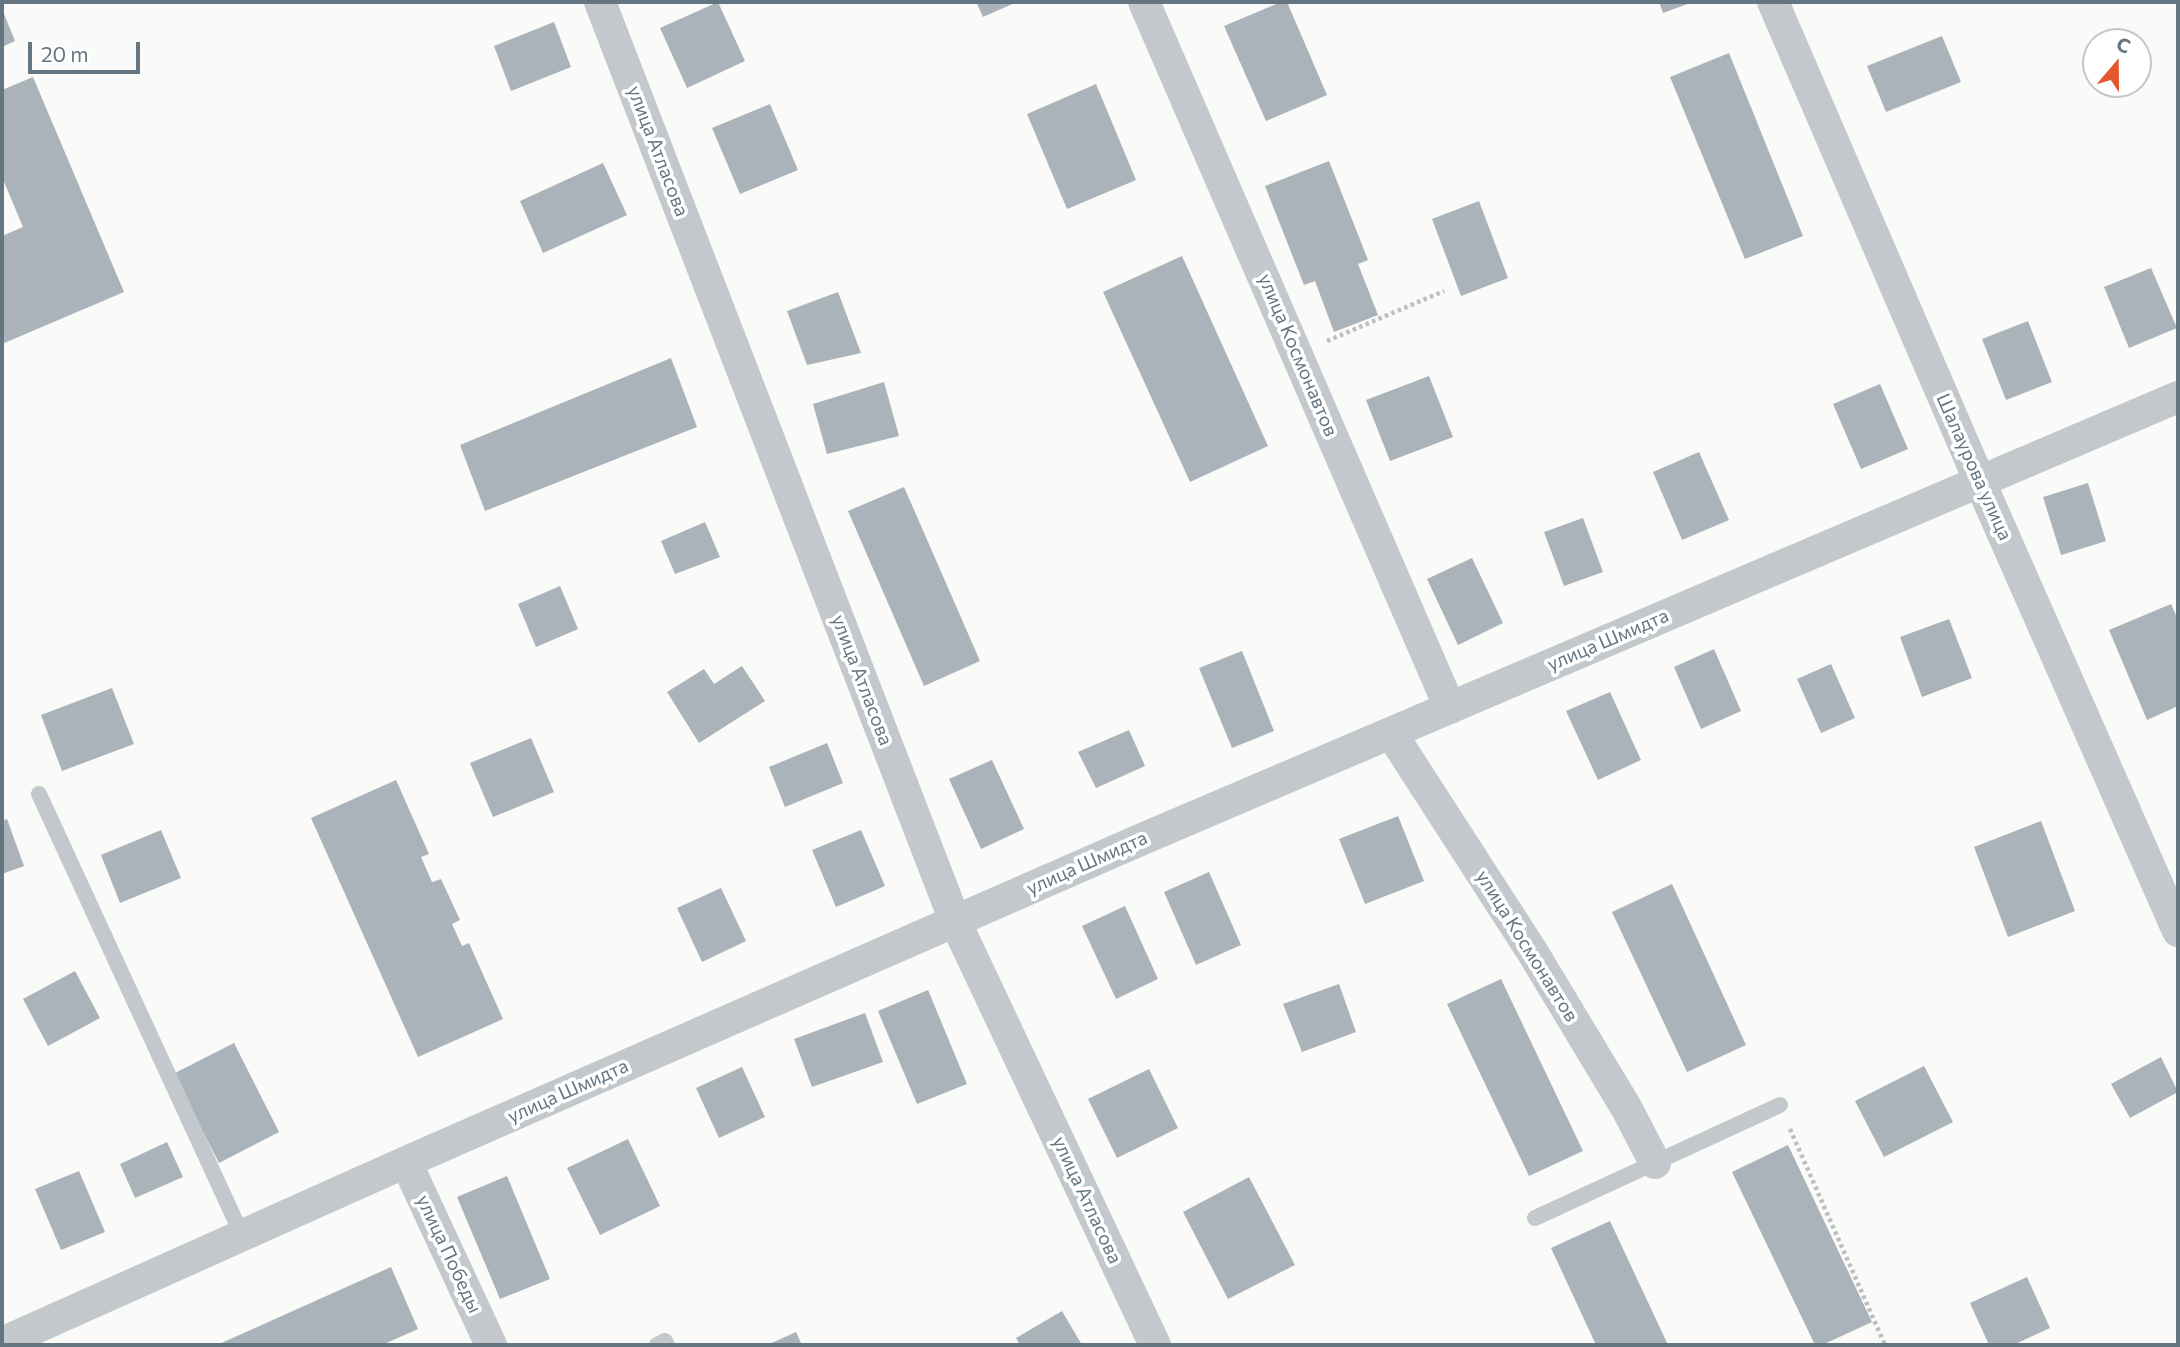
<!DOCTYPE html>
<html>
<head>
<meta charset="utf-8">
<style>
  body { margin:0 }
  #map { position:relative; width:2180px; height:1347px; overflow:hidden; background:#fafaf8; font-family:Commissioner,sans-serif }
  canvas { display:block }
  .frame { position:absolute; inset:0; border:4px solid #657683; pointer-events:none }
  .north { position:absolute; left:2082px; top:28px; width:70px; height:70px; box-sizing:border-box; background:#fff; border:2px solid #c1c8cd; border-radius:50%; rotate:20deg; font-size:19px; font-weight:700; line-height:28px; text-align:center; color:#657683 }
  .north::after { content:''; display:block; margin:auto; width:24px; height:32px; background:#e4572e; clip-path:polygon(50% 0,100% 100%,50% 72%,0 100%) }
  .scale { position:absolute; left:28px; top:42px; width:112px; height:32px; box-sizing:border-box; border:4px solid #657683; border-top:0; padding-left:9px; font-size:21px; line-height:24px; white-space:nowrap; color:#657683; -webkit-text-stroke:5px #fff; paint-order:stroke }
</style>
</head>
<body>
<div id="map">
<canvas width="2180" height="1347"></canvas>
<div class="frame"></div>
<div class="north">С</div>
<div class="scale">20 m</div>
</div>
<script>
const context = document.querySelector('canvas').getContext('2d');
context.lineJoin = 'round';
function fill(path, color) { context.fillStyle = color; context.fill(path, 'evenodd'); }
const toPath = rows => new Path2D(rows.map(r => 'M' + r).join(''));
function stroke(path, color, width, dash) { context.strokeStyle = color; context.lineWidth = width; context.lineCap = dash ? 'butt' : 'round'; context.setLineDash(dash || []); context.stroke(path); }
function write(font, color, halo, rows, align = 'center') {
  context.font = font + ' Commissioner,sans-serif'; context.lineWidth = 7; context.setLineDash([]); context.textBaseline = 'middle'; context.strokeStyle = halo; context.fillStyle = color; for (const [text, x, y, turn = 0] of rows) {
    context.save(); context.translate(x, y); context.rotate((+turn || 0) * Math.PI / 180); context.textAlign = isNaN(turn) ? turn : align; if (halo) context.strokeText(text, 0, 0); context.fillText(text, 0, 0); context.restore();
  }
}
const building = toPath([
  [718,2,745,61,687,88,660,28],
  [976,2,1017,2,983,17],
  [1281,2,1287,2,1327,95,1266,121,1224,26],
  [1659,2,1693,2,1663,13],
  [2,9,15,41,2,47],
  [554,22,571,67,511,91,494,46],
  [1942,36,1961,82,1886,112,1867,66],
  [1729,53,1803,236,1745,259,1670,77],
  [33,77,124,292,2,344,2,236,23,227,2,177,2,90],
  [1096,84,1136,180,1067,209,1027,114],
  [770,104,798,170,740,194,712,128],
  [1329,161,1368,260,1358,264,1378,315,1334,332,1315,281,1304,285,1265,186],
  [603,163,627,215,543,253,520,201],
  [1479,201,1508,278,1461,296,1432,219],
  [1182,256,1268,446,1190,482,1103,292],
  [2151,268,2177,328,2129,348,2104,287],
  [838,292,861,353,807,365,787,311],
  [2028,321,2052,382,2006,400,1982,339],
  [671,358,697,427,485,511,460,445],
  [1429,376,1453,437,1390,461,1366,400],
  [884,382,899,436,827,454,813,404],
  [1880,384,1908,449,1861,469,1833,404],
  [1699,452,1729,520,1682,540,1653,472],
  [2088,483,2106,541,2061,555,2043,497],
  [904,487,980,661,924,686,848,511],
  [1583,518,1603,572,1564,586,1544,532],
  [705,522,720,557,675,574,661,541],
  [1472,558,1503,623,1458,645,1427,579],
  [560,586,578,629,536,647,518,604],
  [2171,604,2178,620,2178,706,2147,720,2109,630],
  [1949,619,1972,678,1922,697,1900,637],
  [1714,649,1741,711,1701,729,1674,667],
  [1242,651,1274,731,1232,748,1199,668],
  [1831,664,1855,718,1821,733,1797,679],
  [742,666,765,701,699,743,667,692,704,669,714,684],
  [112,688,134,744,62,771,41,715],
  [1610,692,1641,760,1598,780,1566,711],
  [1129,730,1145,766,1096,788,1078,752],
  [531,738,554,792,493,817,470,763],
  [827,743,843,783,785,807,769,767],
  [992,760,1024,829,981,849,949,779],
  [396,780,429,854,421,857,432,882,441,879,460,920,452,924,462,946,469,943,503,1019,418,1057,311,818],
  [1398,816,1424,881,1365,904,1339,839],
  [7,819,24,866,2,874,2,821],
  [2041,821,2075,911,2008,937,1974,847],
  [161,830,181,878,120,903,101,855],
  [861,830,885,886,836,907,812,850],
  [1209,872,1241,945,1196,965,1164,892],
  [1672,884,1746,1045,1687,1072,1612,912],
  [721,888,746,941,702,962,677,908],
  [1125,906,1158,979,1116,999,1082,926],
  [75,971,100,1018,48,1046,23,999],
  [1501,979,1583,1151,1529,1176,1447,1004],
  [1339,984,1356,1032,1302,1052,1283,1004],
  [928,990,967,1084,917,1104,878,1011],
  [865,1013,883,1062,812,1087,794,1039],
  [234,1043,279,1132,219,1163,173,1074],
  [2161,1057,2178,1092,2130,1118,2111,1084],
  [1924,1066,1953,1122,1884,1157,1855,1101],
  [742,1067,765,1117,719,1138,696,1088],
  [1149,1069,1178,1128,1117,1158,1088,1099],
  [628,1139,660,1206,600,1235,567,1168],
  [167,1142,183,1177,135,1198,120,1164],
  [1788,1145,1872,1322,1822,1345,1815,1345,1732,1172],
  [79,1171,105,1232,61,1250,35,1189],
  [507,1176,550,1279,500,1299,457,1197],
  [1249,1177,1295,1265,1228,1299,1183,1212],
  [1610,1221,1668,1345,1596,1345,1551,1248],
  [391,1267,418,1329,382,1345,217,1345],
  [2027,1277,2050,1328,2013,1345,1989,1345,1970,1303],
  [1062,1311,1082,1345,1020,1345,1016,1338],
  [796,1332,802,1345,767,1345]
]);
const path = toPath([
  [1327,341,1444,291],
  [1790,1129,1885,1345]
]);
const lane = toPath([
  [39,794,242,1235],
  [1535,1218,1780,1105],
  [657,1345,665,1341,667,1345]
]);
const street = toPath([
  [600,2,955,921,1155,1345],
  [1144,2,1450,708],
  [1773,2,1980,482,2178,931],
  [1391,733,1533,953,1627,1109,1655,1163],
  [406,1162,491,1345],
  [2,1343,406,1162,1140,840,2178,397]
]);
const streetNames = [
  ["улица Атласова",658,151,69],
  ["улица Космонавтов",1298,355,67],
  ["Шалаурова улица",1974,467,66],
  ["улица Шмидта",1608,640,-23],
  ["улица Атласова",862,680,69],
  ["улица Шмидта",1087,863,-24],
  ["улица Космонавтов",1527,946,58],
  ["улица Шмидта",568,1091,-24],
  ["улица Атласова",1087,1200,65],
  ["улица Победы",449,1254,65]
];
fill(building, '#aab3b9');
stroke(path, '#bbbfc2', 4.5, [3.5, 3.5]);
stroke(lane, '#c3c8cc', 16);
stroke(street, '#c3c8cc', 32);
write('19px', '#657683', '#fff', streetNames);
</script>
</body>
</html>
